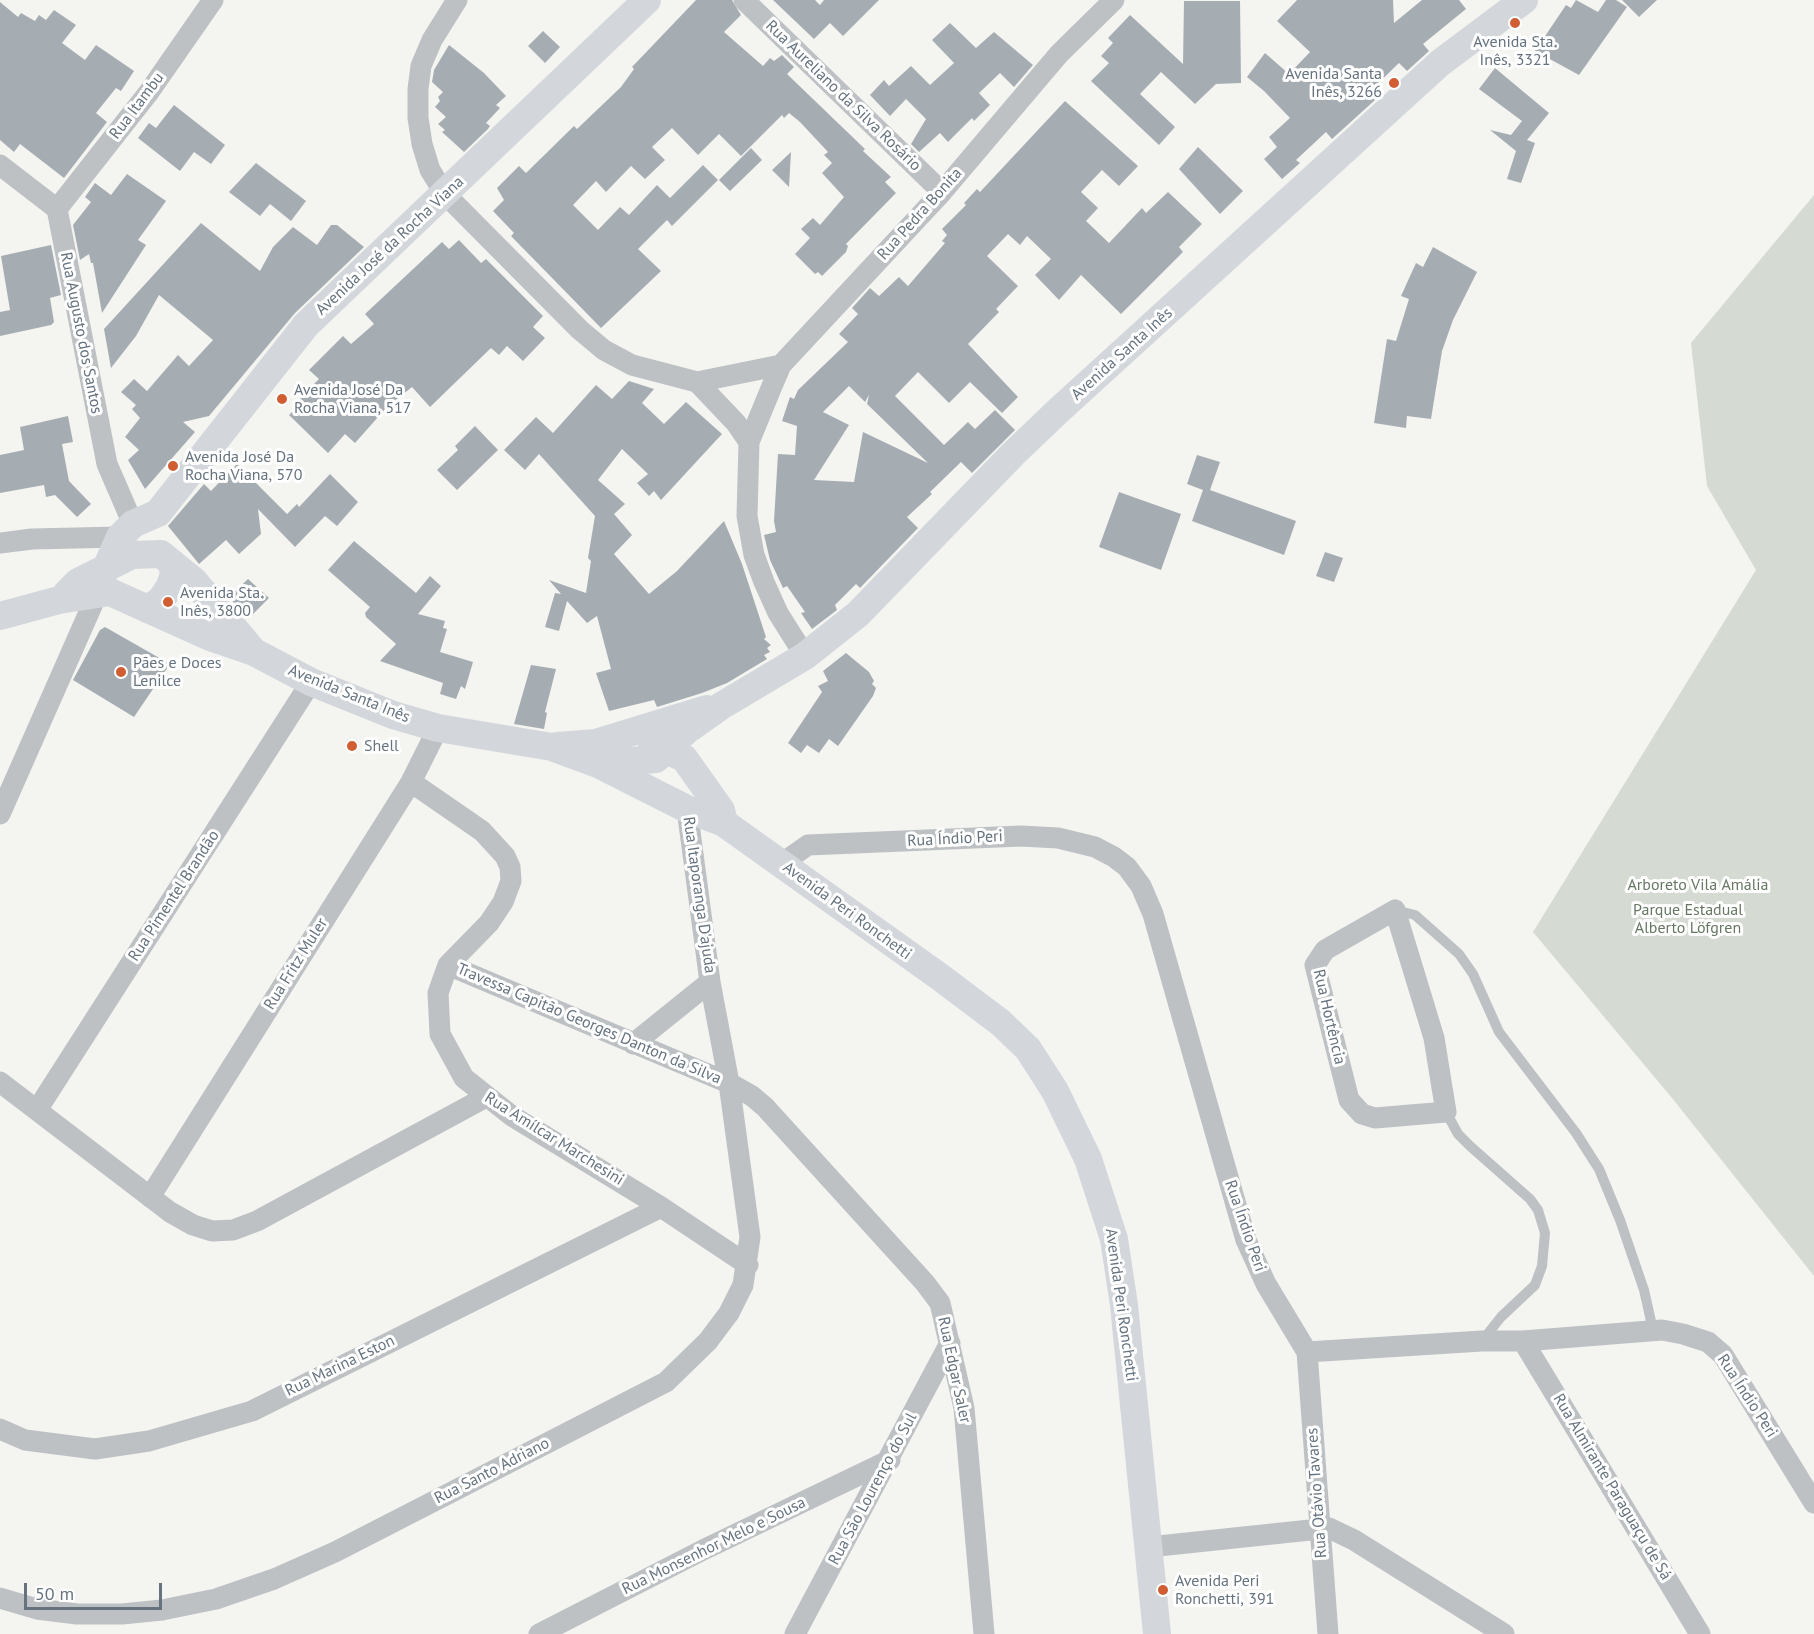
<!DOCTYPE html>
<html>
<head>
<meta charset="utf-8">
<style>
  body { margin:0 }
  #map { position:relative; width:1814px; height:1634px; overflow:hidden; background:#f4f4f1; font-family:"PT Sans",sans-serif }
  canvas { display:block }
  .scale { position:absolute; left:24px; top:1583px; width:138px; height:27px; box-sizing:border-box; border:3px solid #66737f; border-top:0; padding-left:8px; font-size:18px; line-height:21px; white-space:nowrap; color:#66737f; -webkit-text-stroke:4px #fff; paint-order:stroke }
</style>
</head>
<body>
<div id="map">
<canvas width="1814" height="1634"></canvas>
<div class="scale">50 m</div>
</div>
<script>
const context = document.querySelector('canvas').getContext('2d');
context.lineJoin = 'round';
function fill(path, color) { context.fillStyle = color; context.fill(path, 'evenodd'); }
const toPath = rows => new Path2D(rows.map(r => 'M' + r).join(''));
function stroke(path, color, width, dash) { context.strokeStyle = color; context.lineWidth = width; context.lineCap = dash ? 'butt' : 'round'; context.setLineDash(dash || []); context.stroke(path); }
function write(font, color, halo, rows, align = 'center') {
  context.font = font + ' "PT Sans",sans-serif'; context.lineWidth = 6; context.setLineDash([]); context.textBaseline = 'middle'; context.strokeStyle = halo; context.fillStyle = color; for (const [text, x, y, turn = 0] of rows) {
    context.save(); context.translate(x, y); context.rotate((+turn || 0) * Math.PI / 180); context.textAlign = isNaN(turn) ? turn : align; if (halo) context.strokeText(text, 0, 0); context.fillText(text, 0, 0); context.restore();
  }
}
const green = toPath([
  [1814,195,1814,1276,1672,1098,1533,932,1756,570,1707,486,1691,343]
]);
const building = toPath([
  [696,0,732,0,741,15,724,32,763,66,770,58,774,61,782,55,794,67,787,74,865,149,863,151,891,177,885,182,896,193,846,244,848,246,846,252,822,276,818,272,815,274,795,254,810,238,801,229,813,218,820,225,844,197,822,173,832,163,824,155,828,152,800,122,789,113,784,118,782,115,741,156,719,134,698,155,672,128,652,147,665,160,645,179,631,166,606,192,596,181,573,205,598,230,620,207,629,215,657,185,670,198,703,165,718,180,672,226,667,220,638,249,661,271,601,328,511,236,514,233,493,211,504,200,497,188,519,166,526,173,574,126,577,129,621,87,634,69,632,67],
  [773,0,815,0,820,5,824,0,879,0,843,36,830,23,814,39],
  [1297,0,1393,0,1394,23,1422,0,1459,0,1466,9,1423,44,1429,51,1407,71,1399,63,1368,93,1375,100,1332,139,1326,132,1296,160,1300,163,1282,179,1264,159,1277,147,1269,137,1290,118,1264,91,1247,77,1265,53,1289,74,1310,52,1277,21],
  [1576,0,1598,12,1606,0,1616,0,1627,7,1579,75,1535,51,1566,5,1571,8],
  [1622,0,1657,0,1639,17],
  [1184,1,1240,1,1241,83,1216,84,1195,104,1161,72,1140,94,1175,127,1159,145,1091,81,1109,63,1101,56,1113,43,1108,38,1130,15,1183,64],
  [0,2,18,17,21,13,35,21,39,15,46,20,54,10,76,25,62,43,85,60,96,45,134,71,121,91,116,88,96,113,107,122,64,178,20,144,14,152,0,140],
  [950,23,976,48,994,32,1033,65,1014,87,1000,73,979,93,990,105,974,121,972,118,948,142,940,133,919,152,911,144,926,119,906,99,890,116,870,95,884,80,889,86,911,66,930,85,954,63,932,40],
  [543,31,560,47,545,63,528,46],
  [449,45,484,73,506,96,496,105,500,108,486,123,490,126,488,129,464,152,442,132,445,130,438,124,446,117,435,107,440,101,438,97,443,92,432,82,434,70],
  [1495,68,1549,113,1527,140,1535,143,1521,183,1507,179,1516,151,1490,130,1511,135,1522,121,1479,89],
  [1065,101,1138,166,1119,186,1102,170,1081,192,1098,208,1086,221,1109,243,1142,208,1146,213,1168,192,1202,224,1179,247,1183,252,1121,314,1081,275,1059,300,1035,275,1051,259,1027,236,1020,245,1008,234,987,256,1018,286,996,309,999,312,968,344,1018,397,1002,413,970,382,949,403,918,372,895,396,944,445,968,422,975,429,995,410,1015,430,972,473,961,462,930,492,932,494,907,517,918,528,860,588,856,584,835,605,837,610,812,629,801,613,805,612,787,586,783,588,770,560,764,535,776,532,774,521,778,454,795,455,797,426,782,421,790,397,794,399,798,390,848,342,839,334,858,314,852,308,870,288,879,296,899,277,908,286,945,243,942,241,947,235,942,229,966,205,964,203,977,189,980,192],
  [849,386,865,402,869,395,867,404,928,463,863,432,854,482,814,480,849,425,823,412],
  [174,105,225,145,211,164,194,152,180,171,138,138,149,123,156,128],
  [1198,147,1243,191,1220,214,1179,169],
  [751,148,762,160,730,191,719,180],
  [791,152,789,187,772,170],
  [256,163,306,201,291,221,270,204,260,216,229,192],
  [127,174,166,201,138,240,146,245,102,313,93,263,91,263,89,254,80,260,73,225,91,202,85,197,95,183,111,195],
  [201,223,260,271,273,247,293,227,317,245,331,225,337,225,364,247,295,313,209,416,183,422,195,432,145,489,128,460,139,450,125,437,140,418,132,409,136,405,121,392,134,379,147,391,178,355,189,366,213,340,159,295,136,336,111,368,104,329],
  [459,240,481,263,486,259,543,316,533,327,545,338,523,361,507,346,499,355,491,348,430,407,412,387,387,407,355,443,345,434,328,453,289,415,303,401,300,398,319,379,309,370,343,336,351,344,374,324,365,314,442,242,449,249],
  [51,245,61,295,50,298,54,322,51,325,0,336,0,312,10,310,1,256],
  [1433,247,1477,272,1453,320,1442,351,1431,419,1407,416,1406,428,1374,423,1387,339,1396,341,1409,299,1401,296,1416,263,1423,267],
  [629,381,654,389,642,403,664,424,686,402,722,434,661,500,654,491,649,496,637,483,648,474,622,449,598,480,625,504,614,514,632,535,614,554,649,594,677,571,724,521,742,564,766,637,764,639,771,645,767,648,770,652,764,655,767,659,727,683,702,693,657,707,654,700,609,711,596,673,611,669,597,616,587,623,567,601,559,631,545,627,555,593,561,594,549,580,586,593,591,561,588,558,595,516,539,454,525,470,504,450,536,417,553,433,596,385,612,399],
  [68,416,73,442,62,444,69,481,91,504,77,517,55,495,46,497,44,485,0,493,0,455,24,450,20,427],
  [475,426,498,450,457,490,437,470,458,450,455,446],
  [1197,455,1220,462,1210,490,1296,521,1284,555,1192,521,1203,490,1187,484],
  [237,464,287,514,297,504,299,507,330,474,358,502,337,526,325,516,295,547,258,509,261,534,239,554,226,540,199,564,168,526,204,484,211,491],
  [1119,492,1181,514,1161,570,1099,547],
  [354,541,416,593,430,576,441,586,418,614,445,621,443,628,447,629,440,652,473,662,465,689,461,686,456,699,440,694,443,683,380,661,396,644,366,617,365,613,370,607,328,570],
  [1325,552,1343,558,1334,582,1316,576],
  [248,579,269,598,248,619,229,597],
  [105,627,170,664,134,717,73,680,100,630],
  [846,653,869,672,874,681,872,684,876,688,873,696,838,746,829,739,819,753,807,745,801,753,788,743,822,692,818,686,828,681,823,671],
  [531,665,556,669,545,712,547,713,544,729,514,724]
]);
const lane = toPath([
  [1395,910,1415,915,1459,954,1473,974,1499,1032,1576,1133,1599,1169,1620,1220,1644,1290,1653,1330],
  [1446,1112,1458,1134,1470,1146,1530,1199,1538,1210,1545,1233,1542,1266,1535,1285,1501,1317,1482,1341]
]);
const street = toPath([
  [457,0,432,40,421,66,418,89,418,118,422,144,430,170,445,194,580,330,604,350,632,365,697,382,781,365],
  [744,0,942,192],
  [0,165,57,209,107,464,133,524],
  [57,209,149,92,213,0],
  [697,382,736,423,749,442],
  [0,543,32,539,120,537],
  [805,656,778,613,764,582,754,555,747,516,749,442,772,386,781,365,942,192,1059,54,1114,0],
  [411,782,482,831,505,856,510,867,511,881,503,902,489,923,448,965,438,993,440,1034,464,1078,512,1116,661,1207,748,1265],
  [0,814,98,592],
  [781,864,808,845,1021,836,1058,838,1095,847,1114,857,1127,867,1141,886,1153,914,1246,1240,1266,1284,1307,1352,1482,1341,1523,1341,1662,1330,1683,1334,1708,1342,1723,1355,1814,1503],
  [1395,910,1434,1038,1446,1112,1375,1118,1362,1114,1349,1100,1315,965,1325,950,1395,910],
  [448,965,729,1083,752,1096,765,1107,925,1283,940,1303,964,1408,984,1634],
  [633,1044,710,982],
  [0,1082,170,1212,193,1225,212,1231,233,1230,257,1221,486,1097],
  [37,1110,311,682],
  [150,1197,411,782,438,728],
  [1523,1341,1700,1634],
  [1307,1352,1328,1634],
  [0,1429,25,1440,95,1449,149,1441,252,1411,661,1207],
  [1149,1547,1329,1528,1354,1540,1504,1634],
  [0,1598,37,1609,77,1614,122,1614,162,1610,216,1599,274,1579,335,1552,666,1382,708,1341,729,1313,743,1285,750,1237,729,1083,710,982,687,809],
  [539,1634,703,1550,890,1460],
  [795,1634,950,1343]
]);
const secondary = toPath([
  [158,513,306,325,647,0],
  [103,575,120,537,133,524,158,513],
  [67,593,78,582,132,555,161,554,194,581,254,652],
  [147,609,160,601,169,588,174,575,172,563],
  [0,616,59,600,110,592,210,637,254,652,311,682,393,715,438,728,552,747,598,764,656,759,687,730,721,706,805,656,858,614,1013,454,1058,411,1440,63,1524,0],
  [652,744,684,758,721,810,724,823],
  [557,746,596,743,707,709],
  [598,764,687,809,724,823,940,977,1001,1023,1028,1049,1055,1091,1088,1159,1114,1239,1124,1305,1157,1634]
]);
const markers = [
  [1515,23,6,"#d15d33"],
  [1394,83,6,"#d15d33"],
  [282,399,6,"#d15d33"],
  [173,466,6,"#d15d33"],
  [168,602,6,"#d15d33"],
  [121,672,6,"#d15d33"],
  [352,746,6,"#d15d33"],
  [1163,1590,6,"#d15d33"]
];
const poiNames = [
  ["Avenida Sta.",1515,42,"center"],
  ["Inês, 3321",1515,60,"center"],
  ["Avenida Santa",1382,74,"right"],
  ["Inês, 3266",1382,92,"right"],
  ["Avenida José Da",294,390],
  ["Rocha Viana, 517",294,408],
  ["Avenida José Da",185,457],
  ["Rocha Viana, 570",185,475],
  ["Avenida Sta.",180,593],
  ["Inês, 3800",180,611],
  ["Pães e Doces",133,663],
  ["Lenilce",133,681],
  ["Shell",364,746],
  ["Avenida Peri",1175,1581],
  ["Ronchetti, 391",1175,1599]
];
const streetNames = [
  ["Rua Aureliano da Silva Rosário",843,96,44],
  ["Rua Itambu",137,106,-53],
  ["Rua Pedra Bonita",920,214,-48],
  ["Avenida José da Rocha Viana",390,246,-43],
  ["Rua Augusto dos Santos",81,333,79],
  ["Avenida Santa Inês",1122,354,-42],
  ["Avenida Santa Inês",349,694,22],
  ["Rua Índio Peri",955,839,-3],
  ["Rua Itaporanga D'ajuda",699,895,82],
  ["Rua Pimentel Brandão",174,896,-57],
  ["Avenida Peri Ronchetti",847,911,36],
  ["Rua Fritz Muler",296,964,-58],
  ["Rua Hortência",1329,1017,77],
  ["Travessa Capitão Georges Danton da Silva",589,1024,23],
  ["Rua Amílcar Marchesini",554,1139,32],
  ["Rua Índio Peri",1245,1226,71],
  ["Avenida Peri Ronchetti",1121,1305,82],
  ["Rua Marina Eston",340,1366,-26],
  ["Rua Edgar Saler",954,1370,78],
  ["Rua Índio Peri",1747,1396,57],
  ["Rua Santo Adriano",492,1471,-27],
  ["Rua Almirante Paraguaçu de Sá",1612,1487,59],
  ["Rua São Lourenço do Sul",873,1489,-62],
  ["Rua Otávio Tavares",1317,1493,-94],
  ["Rua Monsenhor Melo e Sousa",714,1546,-26]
];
const parkNames = [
  ["Arboreto Vila Amália",1698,885],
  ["Parque Estadual",1688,910],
  ["Alberto Löfgren",1688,928]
];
fill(green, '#d5dad2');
fill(building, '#a6adb2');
stroke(lane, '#bdc1c4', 10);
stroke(street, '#bdc1c4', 21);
stroke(secondary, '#d3d7db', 28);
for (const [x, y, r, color] of markers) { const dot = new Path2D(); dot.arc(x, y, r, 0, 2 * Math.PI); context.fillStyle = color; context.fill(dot); stroke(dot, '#fff', 2); }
write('16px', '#66737f', '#fff', poiNames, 'left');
write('16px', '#66737f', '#fff', streetNames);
write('16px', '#677764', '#fff', parkNames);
</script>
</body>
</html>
